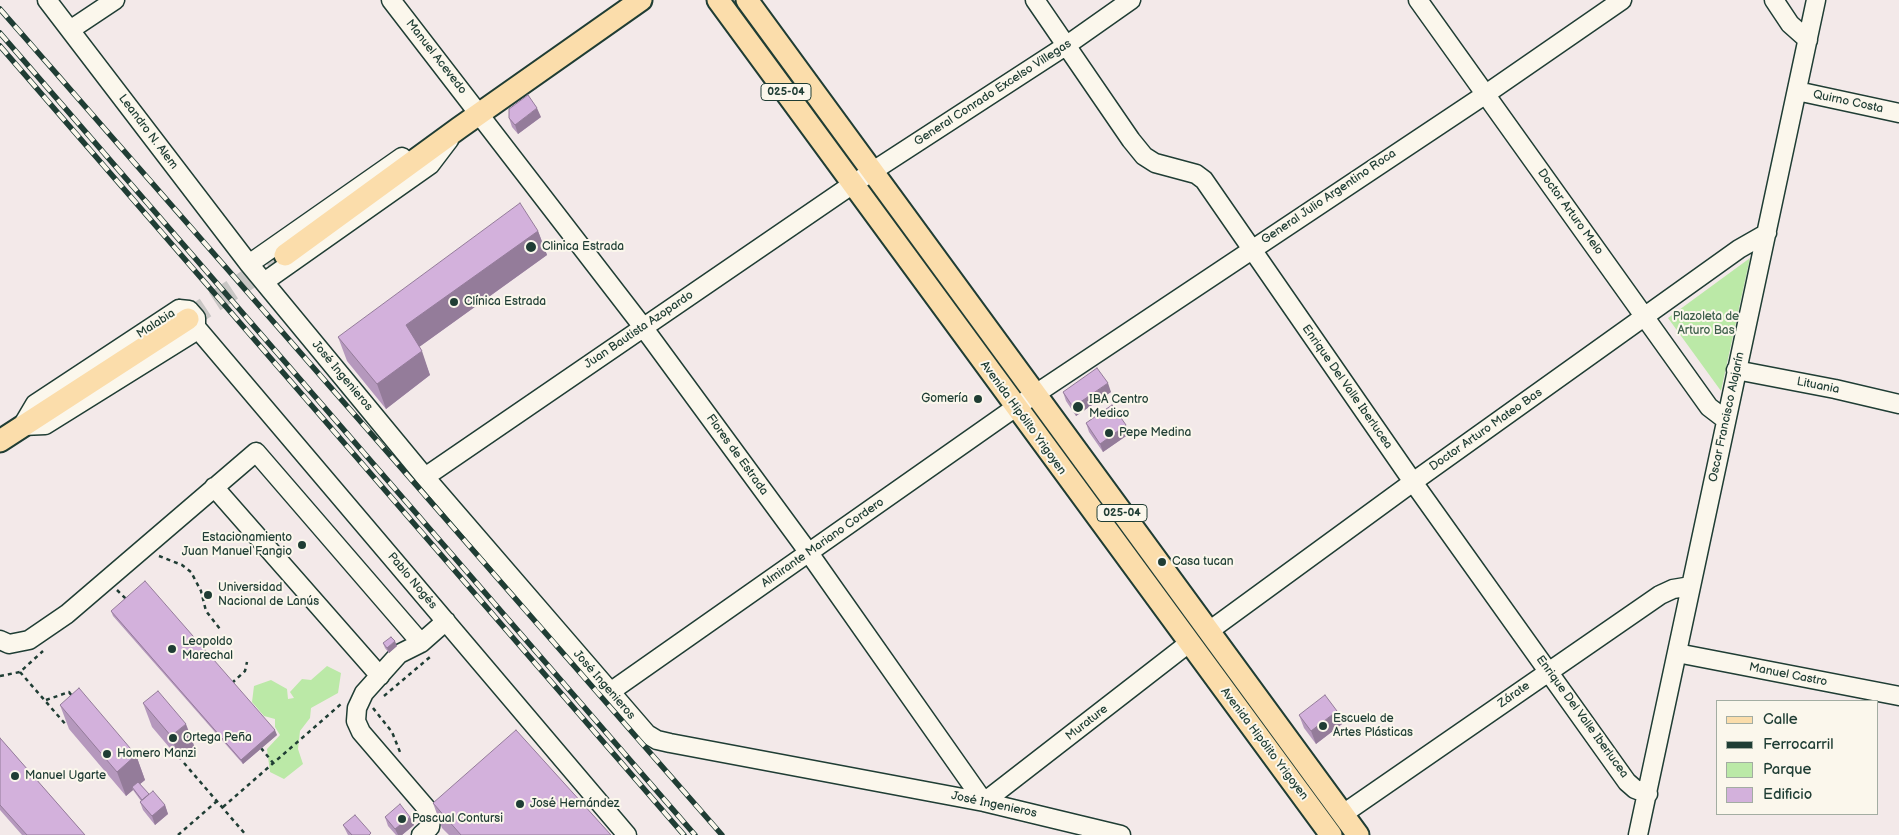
<!DOCTYPE html>
<html>
<head>
<meta charset="utf-8">
<style>
  body { margin:0 }
  #map { position:relative; width:1899px; height:835px; overflow:hidden; background:#f3e9e9; font-family:"Balsamiq Sans",sans-serif }
  canvas { display:block }
  .legend { position:absolute; left:1716px; top:700px; width:162px; height:115px; box-sizing:border-box; background:#fbf7ec; border:1px solid #a3ada2; margin:0; padding:6px 9px; list-style:none; font-size:15px; color:#1f3d34 }
  .legend li { display:flex; align-items:center; gap:10px; height:25px }
  .legend b { width:25px; border:1px solid #a3ada2 }
</style>
</head>
<body>
<div id="map">
<canvas width="1899" height="835"></canvas>
<ul class="legend">
<li><b style="height:6px;background:#fbddab"></b>Calle</li>
<li><b style="height:6px;background:#1f3d34"></b>Ferrocarril</li>
<li><b style="height:14px;background:#bbe9a7"></b>Parque</li>
<li><b style="height:14px;background:#d3b1dc"></b>Edificio</li>
</ul>
</div>
<script>
const context = document.querySelector('canvas').getContext('2d');
context.lineJoin = 'round';
function fill(path, color) { context.fillStyle = color; context.fill(path, 'evenodd'); }
const toPath = rows => new Path2D(rows.map(r => 'M' + r).join(''));
function stroke(path, color, width, dash) { context.strokeStyle = color; context.lineWidth = width; context.lineCap = dash ? 'butt' : 'round'; context.setLineDash(dash || []); context.stroke(path); }
function write(font, color, halo, rows, align = 'center') {
  context.font = font + ' "Balsamiq Sans",sans-serif'; context.lineWidth = 4; context.setLineDash([]); context.textBaseline = 'middle'; context.strokeStyle = halo; context.fillStyle = color; for (const [text, x, y, turn = 0] of rows) {
    context.save(); context.translate(x, y); context.rotate((+turn || 0) * Math.PI / 180); context.textAlign = isNaN(turn) ? turn : align; if (halo) context.strokeText(text, 0, 0); context.fillText(text, 0, 0); context.restore();
  }
}
const green = toPath([
  [1750,258,1721,391,1668,318],
  [327,666,341,673,338,693,311,708,310,718,300,731,298,749,303,764,284,779,270,772,267,749,280,735,275,727,275,719,264,716,252,702,254,686,271,680,287,689,288,699,294,698,290,692,302,679,311,680]
]);
const majorTunnel = toPath([
  [188,319,285,255]
]);
const path = toPath([
  [159,556,182,565,191,572,201,591,206,611,220,629],
  [117,590,127,600],
  [20,672,67,726],
  [0,676,20,672,43,651],
  [232,683,245,671,247,662],
  [384,696,430,657],
  [46,700,69,692,72,696],
  [373,708,392,732,400,752],
  [261,748,274,764],
  [184,763,246,835],
  [223,807,341,704,342,705],
  [178,835,217,801]
]);
const minor = toPath([
  [47,0,249,264,425,477,647,734,657,740,670,743,984,802,1121,835],
  [391,0,643,327,809,553,984,802],
  [1035,0,1131,140,1144,156,1155,163,1196,174,1204,180,1413,482,1627,782,1635,789,1648,794],
  [1418,0,1709,407,1726,420],
  [1774,0,1790,24,1808,40],
  [70,30,115,0],
  [1797,91,1899,113],
  [249,264,402,157],
  [264,282,430,165,449,140],
  [179,309,189,310,196,318,196,327,191,334,45,425,22,426,35,404,179,309],
  [196,327,627,835],
  [1736,370,1835,389,1899,404],
  [425,477,853,184,1067,45,1131,0],
  [214,487,380,676],
  [1209,631,1413,482,1739,249,1767,233],
  [0,640,9,644,29,640,67,614,256,452,421,643],
  [1677,653,1899,696],
  [610,692,1016,407,1486,94,1622,0],
  [984,802,1189,643],
  [1343,814,1660,595,1673,589,1691,586],
  [421,835,430,827,431,819,428,810,361,732,356,721,357,708,364,693,399,654,421,643,446,621],
  [1638,835,1816,0]
]);
const major = toPath([
  [718,0,1331,835],
  [747,0,1358,835],
  [285,255,459,128,641,0],
  [0,441,188,319]
]);
const rail = toPath([
  [0,9,722,835],
  [0,33,695,835],
  [0,46,684,835]
]);
const wall = toPath([
  [541,117,518,134,512,127,509,118],
  [538,231,547,255,419,347,430,375,386,409,347,361,338,337],
  [1063,392,1111,392,1076,416,1066,401],
  [1086,423,1129,434,1103,452,1089,432],
  [111,611,277,735,243,764,113,616],
  [383,643,397,646,389,653,385,648],
  [143,703,195,748,180,760,152,727],
  [60,705,136,755,145,780,140,784,149,794,165,805,168,814,155,825,143,810,140,802,141,801,133,790,126,796,69,729],
  [1299,715,1342,724,1316,744,1304,728],
  [0,738,85,835,22,835,0,810],
  [433,803,611,835,449,835,442,828],
  [385,817,414,825,402,835,396,835,388,826],
  [343,825,371,835,348,835]
]);
const shadedWall = toPath([
  [537,108,541,117,518,134,515,125],
  [538,231,547,255,415,350,406,325],
  [422,351,430,375,386,409,377,384],
  [1108,383,1111,392,1076,416,1073,407],
  [1126,425,1129,434,1103,452,1100,444],
  [395,641,397,646,389,653,387,648],
  [1337,711,1342,724,1316,744,1311,731],
  [186,724,195,748,180,760,171,736],
  [275,730,277,735,243,764,241,760],
  [136,755,145,780,134,789,132,787,133,790,126,796,117,772],
  [165,805,168,814,155,825,152,816],
  [410,817,414,825,402,835,398,835,395,829]
]);
const building = toPath([
  [528,95,537,108,515,125,509,118,509,109,528,95],
  [520,203,538,231,406,325,422,351,377,384,338,337,520,203],
  [1097,368,1108,383,1073,407,1063,392,1097,368],
  [1112,405,1126,425,1100,444,1086,423,1112,405],
  [145,581,275,730,241,760,111,611,145,581],
  [391,637,395,641,387,648,383,643,391,637],
  [79,688,136,755,117,772,60,705,79,688],
  [158,691,186,724,171,736,143,703,158,691],
  [1325,695,1337,711,1311,731,1299,715,1325,695],
  [516,730,611,835,461,835,433,803,516,730],
  [0,738,85,835,27,835,0,805,0,738],
  [138,782,149,794,142,800,132,787,138,782],
  [153,791,165,805,152,816,140,802,153,791],
  [400,804,410,817,395,829,385,817,400,804],
  [355,815,371,833,369,835,352,835,343,825,355,815]
]);
const markers = [
  [531,247,6,"#1f3d34"],
  [454,302,5,"#1f3d34"],
  [978,399,5,"#1f3d34"],
  [1078,407,6,"#1f3d34"],
  [1109,433,5,"#1f3d34"],
  [302,545,5,"#1f3d34"],
  [1162,562,5,"#1f3d34"],
  [208,595,5,"#1f3d34"],
  [172,649,5,"#1f3d34"],
  [1323,726,5,"#1f3d34"],
  [173,738,5,"#1f3d34"],
  [107,754,5,"#1f3d34"],
  [15,776,5,"#1f3d34"],
  [520,804,5,"#1f3d34"],
  [402,819,5,"#1f3d34"]
];
const shields = [
  [786,92,50],
  [1122,513,50]
];
const shieldNames = [
  ["025-04",786,92],
  ["025-04",1122,513]
];
const streetNames = [
  ["Manuel Acevedo",436,57,52],
  ["General Conrado Excelso Villegas",993,93,-33],
  ["Quirno Costa",1848,102,12],
  ["Leandro N. Alem",148,132,53],
  ["General Julio Argentino Roca",1329,197,-34],
  ["Doctor Arturo Melo",1570,212,54],
  ["Malabia",156,324,-33],
  ["Juan Bautista Azopardo",639,330,-34],
  ["José Ingenieros",342,376,50],
  ["Lituania",1818,386,11],
  ["Enrique Del Valle Iberlucea",1347,387,55],
  ["Oscar Francisco Alajarín",1727,417,-78],
  ["Avenida Hipólito Yrigoyen",1023,418,54],
  ["Doctor Arturo Mateo Bas",1486,430,-35],
  ["Flores de Estrada",737,455,54],
  ["Almirante Mariano Cordero",823,543,-35],
  ["Pablo Nogés",412,581,50],
  ["Manuel Castro",1788,675,11],
  ["José Ingenieros",604,685,49],
  ["Zárate",1514,695,-35],
  ["Enrique Del Valle Iberlucea",1582,717,54],
  ["Murature",1087,723,-38],
  ["Avenida Hipólito Yrigoyen",1264,744,53],
  ["José Ingenieros",994,805,12]
];
const poiNames = [
  ["Clinica Estrada",542,247],
  ["Clínica Estrada",464,302],
  ["Gomería",968,399,"right"],
  ["IBA Centro",1089,400],
  ["Medico",1089,414],
  ["Pepe Medina",1119,433],
  ["Estacionamiento",292,538,"right"],
  ["Juan Manuel Fangio",292,552,"right"],
  ["Casa tucan",1172,562],
  ["Universidad",218,588],
  ["Nacional de Lanús",218,602],
  ["Leopoldo",182,642],
  ["Marechal",182,656],
  ["Escuela de",1333,719],
  ["Artes Plásticas",1333,733],
  ["Ortega Peña",183,738],
  ["Homero Manzi",117,754],
  ["Manuel Ugarte",25,776],
  ["José Hernández",530,804],
  ["Pascual Contursi",412,819]
];
const parkNames = [
  ["Plazoleta de",1706,317],
  ["Arturo Bas",1706,331]
];
fill(green, '#bbe9a7');
stroke(majorTunnel, '#c9c7c5', 21, [21, 11]);
stroke(minor, '#1f3d34', 21);
stroke(major, '#1f3d34', 25);
stroke(path, '#1f3d34', 2.5, [4, 4]);
stroke(minor, '#fbf7ec', 18);
stroke(major, '#fbddab', 21);
stroke(rail, '#1f3d34', 5.5);
stroke(rail, '#fbf7ec', 4, [11]);
fill(wall, '#b598bd');
fill(shadedWall, '#947c9a');
fill(building, '#d3b1dc');
stroke(building, '#947c9a', 1);
for (const [x, y, r, color] of markers) { const dot = new Path2D(); dot.arc(x, y, r, 0, 2 * Math.PI); context.fillStyle = color; context.fill(dot); stroke(dot, '#fbf7ec', 2); }
for (const [x, y, w] of shields) { const box = new Path2D(); box.roundRect(x - w / 2, y - 8.5, w, 17, 4); context.fillStyle = '#fbf7ec'; context.fill(box); stroke(box, '#1f3d34', 1); }
write('bold 11px', '#1f3d34', null, shieldNames);
write('12px', '#1f3d34', '#fbf7ec', streetNames);
write('12px', '#1f3d34', '#fbf7ec', poiNames, 'left');
write('12px', '#3e5f4b', '#fbf7ec', parkNames);
</script>
</body>
</html>
